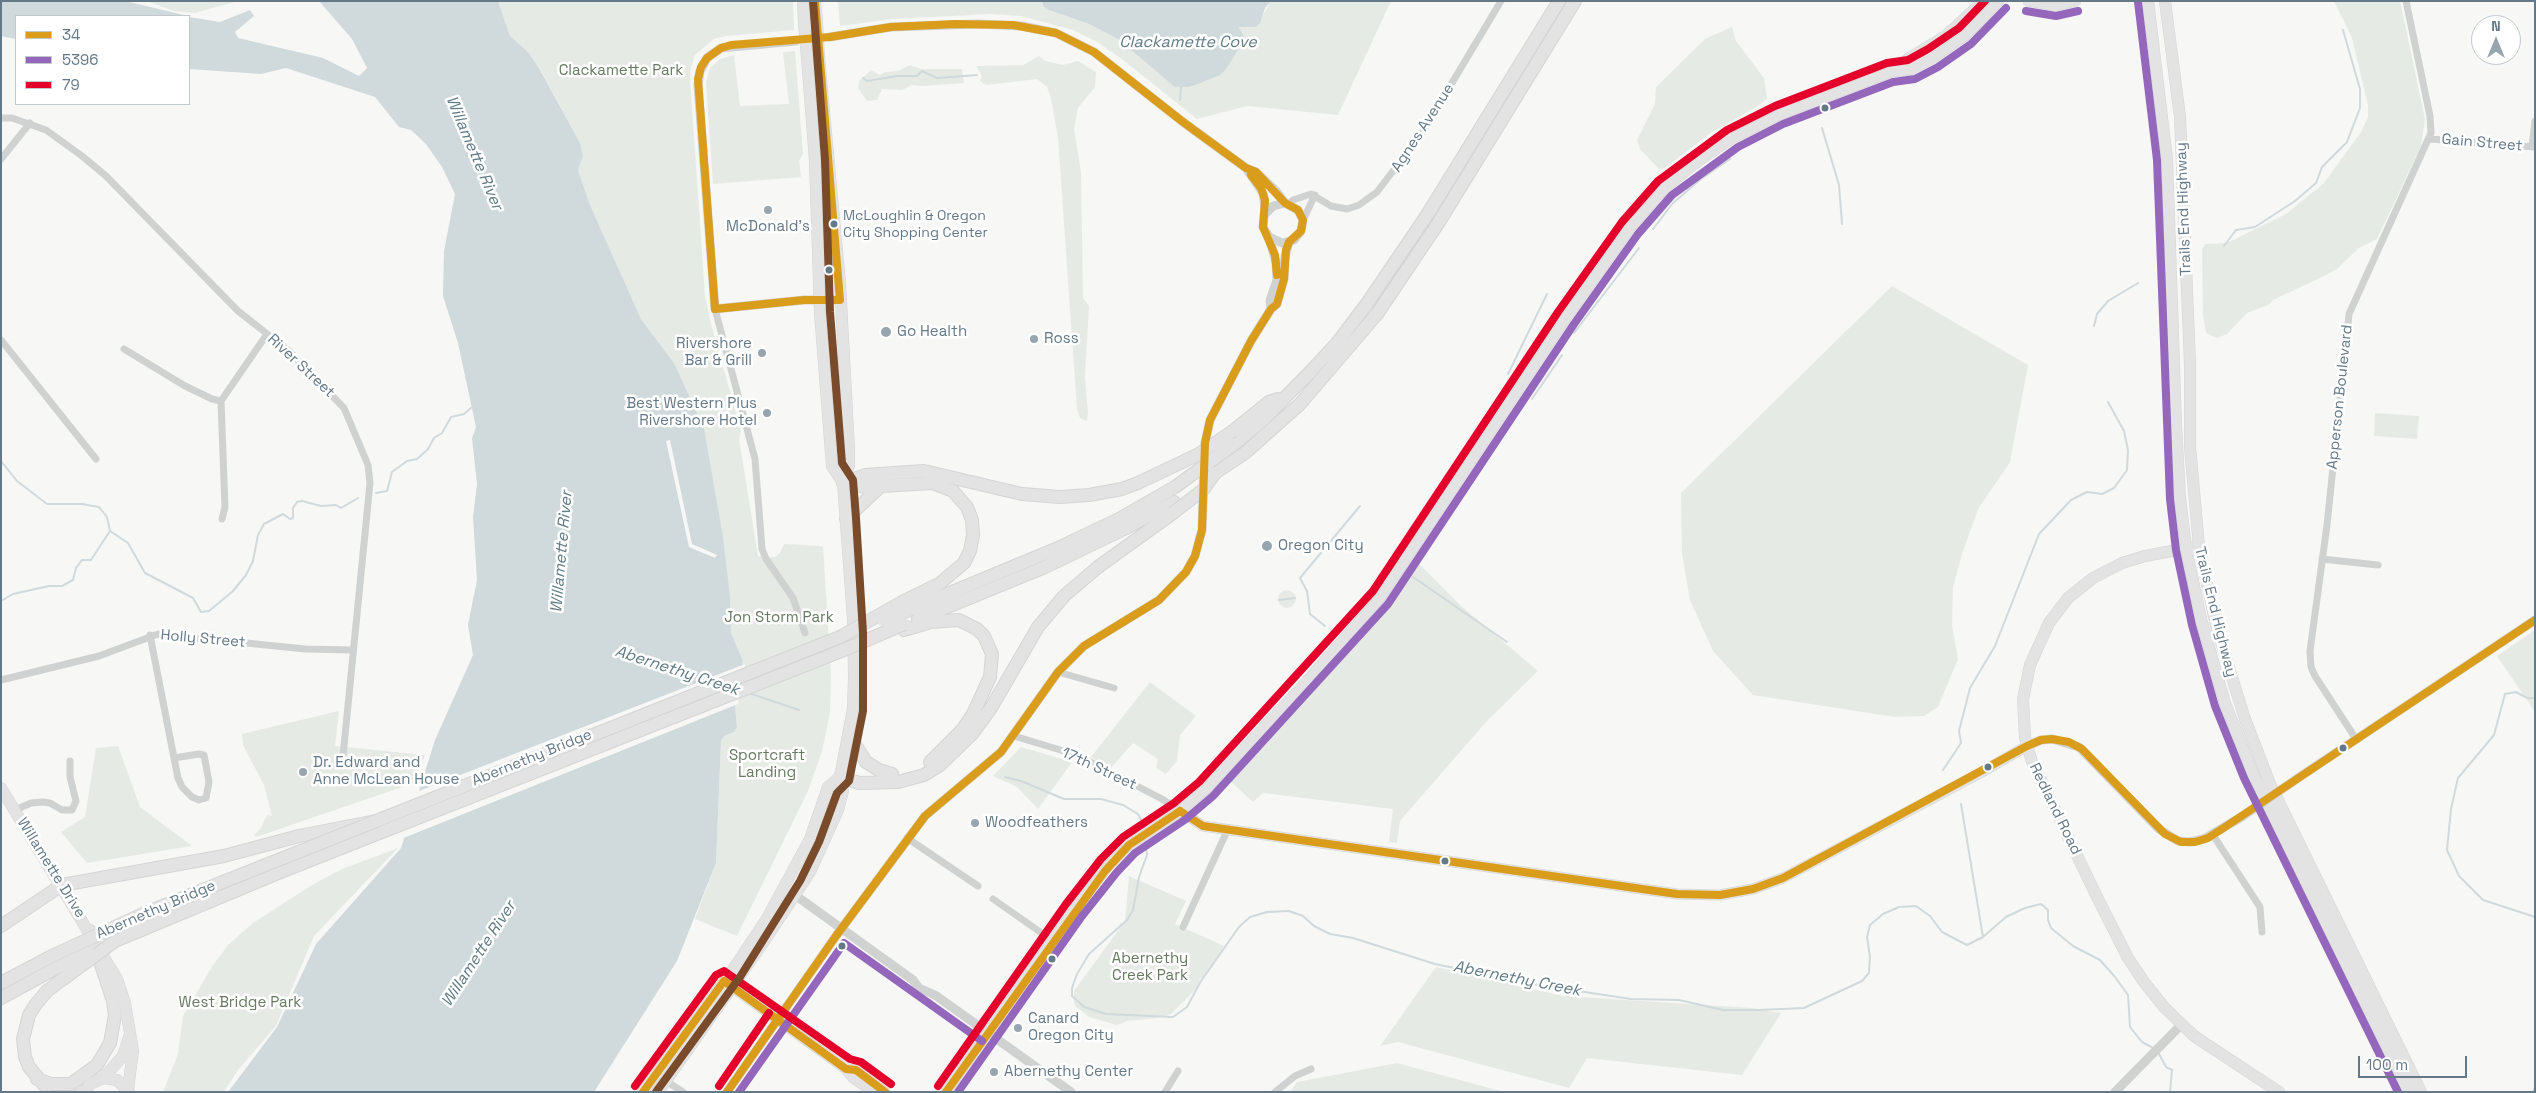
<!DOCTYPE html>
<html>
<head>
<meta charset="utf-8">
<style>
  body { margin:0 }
  #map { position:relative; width:2536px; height:1093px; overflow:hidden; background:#f7f7f6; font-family:"Space Grotesk",sans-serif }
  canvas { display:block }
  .frame { position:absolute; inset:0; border:2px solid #647988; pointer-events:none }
  .legend { position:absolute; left:15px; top:15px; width:175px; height:90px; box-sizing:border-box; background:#fff; border:1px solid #c1c9cf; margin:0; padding:6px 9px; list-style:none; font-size:15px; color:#647988 }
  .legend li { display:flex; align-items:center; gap:10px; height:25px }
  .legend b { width:25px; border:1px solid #c1c9cf }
  .north { position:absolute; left:2471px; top:15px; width:50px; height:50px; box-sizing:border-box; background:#fff; border:1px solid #c1c9cf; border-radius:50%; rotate:0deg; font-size:14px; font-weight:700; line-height:20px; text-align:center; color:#647988 }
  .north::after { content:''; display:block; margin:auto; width:18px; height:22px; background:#97a5ae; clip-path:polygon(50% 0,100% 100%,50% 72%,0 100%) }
  .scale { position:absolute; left:2358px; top:1056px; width:109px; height:22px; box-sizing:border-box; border:2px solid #647988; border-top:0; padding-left:6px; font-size:15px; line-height:18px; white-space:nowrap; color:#647988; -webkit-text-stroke:4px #fff; paint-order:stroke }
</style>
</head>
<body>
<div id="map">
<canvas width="2536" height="1093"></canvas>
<div class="frame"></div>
<ul class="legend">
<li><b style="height:6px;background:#da9d1b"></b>34</li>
<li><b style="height:6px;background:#9467bd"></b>5396</li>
<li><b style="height:6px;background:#e4002b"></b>79</li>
</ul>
<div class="north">N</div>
<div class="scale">100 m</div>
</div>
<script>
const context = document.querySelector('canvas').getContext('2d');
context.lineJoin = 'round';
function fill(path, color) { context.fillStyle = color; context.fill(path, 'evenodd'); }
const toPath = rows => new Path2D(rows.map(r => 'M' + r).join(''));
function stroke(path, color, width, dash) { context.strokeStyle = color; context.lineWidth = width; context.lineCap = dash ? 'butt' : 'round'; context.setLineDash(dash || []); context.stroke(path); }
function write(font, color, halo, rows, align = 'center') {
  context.font = font + ' "Space Grotesk",sans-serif'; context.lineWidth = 5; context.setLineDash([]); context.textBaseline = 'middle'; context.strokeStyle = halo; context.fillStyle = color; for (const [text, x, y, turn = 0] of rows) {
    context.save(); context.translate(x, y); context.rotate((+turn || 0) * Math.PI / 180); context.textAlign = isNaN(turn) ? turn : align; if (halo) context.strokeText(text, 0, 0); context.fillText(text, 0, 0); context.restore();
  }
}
const green = toPath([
  [147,1,238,1,195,13,174,11],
  [498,1,793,1,794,30,726,36,714,39,695,55,691,67,690,79,705,296,711,324,741,431,739,439,758,556,775,557,780,553,784,544,823,546,831,673,830,713,822,751,808,791,737,936,695,919,716,863,721,741,724,736,734,732,737,728,735,705,743,661,731,633,730,597,674,363,641,319,590,205,578,170,583,156,580,143,539,67,528,52,510,37],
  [838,1,1042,1,1043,6,1049,10,1089,24,1118,39,1176,87,1191,87,1227,68,1244,36,1239,27,1256,27,1271,1,1391,1,1338,115,1247,106,1197,119,1123,60,1099,43,1073,30,1021,16,991,14,892,19,840,26],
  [2334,1,2400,1,2425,119,2421,146,2377,239,2359,248,2337,269,2324,276,2273,300,2268,305,2247,313,2227,334,2217,338,2206,333,2203,315,2202,250,2205,244,2227,243,2286,214,2324,183,2361,132,2368,117,2368,105,2352,38],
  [1732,27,1736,41,1764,78,1767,99,1758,106,1709,134,1665,168,1659,169,1640,149,1637,140,1655,104,1656,87,1705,39],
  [795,51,803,154,799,161,801,177,713,184,706,83,710,68,720,59,734,55,740,106,789,104,783,52],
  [1039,56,1045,61,1063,65,1078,61,1096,72,1095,87,1078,108,1074,129,1081,172,1083,298,1089,306,1085,376,1088,413,1087,421,1080,418,1077,409,1058,138,1051,98,1047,87,1037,79,986,85,980,81,982,76,976,66,1023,65],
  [910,65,921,69,962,69,964,83,922,86,912,85,902,90,882,89,877,100,867,101,858,88,859,81,871,70,880,75,885,72,898,71],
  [1892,286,2028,365,2010,462,1978,509,1962,554,1953,587,1952,625,1958,659,1938,707,1924,716,1895,717,1753,695,1713,651,1690,600,1682,554,1681,493],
  [2375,413,2419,416,2417,439,2374,436],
  [1417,562,1460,605,1538,671,1486,722,1400,821,1397,843,1389,842,1393,809,1263,793,1253,802,1229,780,1392,599],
  '1278 599a9 9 0 1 1 18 0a9 9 0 1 1-18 0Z',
  [2535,630,2535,712,2497,656],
  [1150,682,1196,716,1180,735,1177,761,1166,774,1156,768,1158,759,1133,743,1110,769,1091,757],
  [339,711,335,746,425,755,414,783,256,837,254,835,261,828,267,815,272,816,264,785,243,745,242,734],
  [118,746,140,807,192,846,87,863,61,832,85,817,96,748],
  [1021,747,1072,762,1038,809,1017,787,993,776],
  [398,848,314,936,276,1026,238,1070,224,1092,163,1092,178,1054,183,1016,213,965,229,944,253,923,312,885,342,869],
  [1129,876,1186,901,1175,924,1224,946,1204,977,1199,979,1200,983,1193,992,1171,1014,1157,1018,1127,1021,1117,1025,1089,1017,1076,1007,1074,1003,1074,991,1125,921],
  [1436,967,1563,996,1752,1008,1781,1013,1742,1075,1587,1058,1569,1088,1398,1042,1380,1046],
  [1397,1063,1504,1092,1290,1092,1297,1082]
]);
const water = toPath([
  [1,1,125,1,188,16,16,16,16,39,1,36],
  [319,1,498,1,510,36,528,52,539,68,580,143,583,156,578,170,590,205,641,319,674,363,704,429,723,537,730,597,731,633,743,661,735,705,737,727,734,732,724,736,721,741,716,863,677,961,594,1092,228,1092,277,1027,316,944,401,848,435,740,473,655,468,625,477,580,473,517,477,484,472,438,476,427,458,343,443,296,444,251,455,194,442,167,426,144,411,130,399,127,375,97,286,68,261,74,189,69,189,17,220,22,250,10,254,16,235,32,238,38,323,58,359,76,367,68,352,39],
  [1042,1,1271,1,1265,8,1260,23,1256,27,1239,27,1244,36,1243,41,1227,68,1220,75,1190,87,1175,87,1118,39,1089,24,1049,10,1043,6]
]);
const pier = toPath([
  [670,440,692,544,717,555,715,558,689,547,666,441],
  [745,664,738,704,401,839,414,793]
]);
const stream = toPath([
  [863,78,867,81,897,76,917,76,922,71,937,78,977,75],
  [1180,100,1181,87],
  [1822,128,1839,185,1842,224],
  [1653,229,1673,203,1701,179,1730,159],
  [2224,246,2236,230,2255,227,2295,201,2316,183,2322,167,2347,142,2360,108,2360,89,2343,30],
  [2094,326,2097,314,2108,301,2138,283],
  [1574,333,1639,248],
  [1508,374,1547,294],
  [1532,399,1562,355],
  [1,461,17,481,47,504,82,504,99,507,107,517,110,531],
  [1451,470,1500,395],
  [376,493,387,491,392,472,407,461,417,459,428,449,434,438,442,433,451,417,464,414,471,408],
  [1430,502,1439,488],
  [1386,571,1417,522],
  [1413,577,1507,642],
  [1279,600,1295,598],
  [1,601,13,594,49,586,62,586,73,580,76,568,82,560,91,560,110,531,128,543,145,573,193,598,201,612,209,611,233,591,246,575,253,561,258,535,264,524,283,514,290,519,293,518,293,508,297,502,302,501,321,506,336,505,341,508,358,498],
  [1325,626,1310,614,1307,591,1300,578,1360,506],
  [1339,628,1357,608],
  [749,693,799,710],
  [2535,698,2527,698,2516,692,2505,694,2494,735,2458,778,2451,809,2447,850,2459,876,2483,900,2535,917],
  [1943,770,1961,743,1959,731,1970,688,1995,646,2039,534,2071,500,2087,492,2102,494,2114,488,2127,470,2128,450,2124,431,2108,402],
  [1005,777,1021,781,1064,799,1101,799,1123,805,1138,814,1144,825,1145,830],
  [1961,804,1983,937],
  [1145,838,1147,855,1139,877,1133,910,1127,920,1089,954,1077,974,1072,988,1072,996,1084,1007,1106,1014,1173,1017,1187,1007,1201,981,1239,927,1250,917,1267,912,1289,911,1303,916,1314,926,1330,934,1353,938,1435,964,1488,975,1503,976,1532,984,1631,999,1679,1000,1723,1010,1759,1010,1804,1008,1862,981,1869,973,1870,957,1867,937,1870,925,1883,914,1899,907,1916,906,1930,916,1942,932,1967,945,1983,937,2006,917,2025,908,2041,904,2048,910,2048,920,2051,928,2073,946,2100,960,2115,977,2128,995,2130,1027,2142,1042,2155,1049],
  [2158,1052,2166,1067,2172,1070,2170,1092],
  [2533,1092,2535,1087]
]);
const minor = toPath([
  [1,118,12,118,46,130,82,156,106,176,238,311,289,351,344,408,368,465,370,483,342,766],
  [2430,139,2535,147],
  [2532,147,2535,121],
  [1,159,30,123],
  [1289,204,1293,200,1311,194,1331,206,1347,209,1359,205,1377,192,1422,133,1501,1],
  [1303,220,1315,195],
  [715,309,755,459,762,549,766,559,793,598,805,633],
  [1,340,96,459],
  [124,349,185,386,212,399,221,401],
  [221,401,225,507,222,519],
  [221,401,267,334],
  [2322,559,2378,565],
  [150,635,174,758,178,778,182,787,192,797,199,800,206,798,209,782,204,755,199,754,174,758],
  [1058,672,1114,688],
  [1,680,99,656,158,634,305,649,352,650],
  [1014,736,1077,755,1162,799,1180,811],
  [2356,739,2315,676,2311,667,2310,651,2327,525,2349,314,2431,133,2430,116,2406,1],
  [15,810,31,803,43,802,50,803,62,810,72,810,76,801,70,777,70,761],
  [2213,835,2260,907,2262,932],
  [907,838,978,886],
  [993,899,1053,941],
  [1183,927,1228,829],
  [666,1081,683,1092],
  [1165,1092,1178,1071],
  [1275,1092,1295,1076,1311,1069]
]);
const tertiary = toPath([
  [830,37,891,27,978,24,1022,26,1056,33,1094,52,1183,122,1246,168,1256,172,1276,191,1285,203],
  [796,41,721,48,707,58,700,71,698,85,703,151,715,309,804,300,840,300],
  [1246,168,1263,193,1265,207,1263,227,1269,237,1276,262,1277,280,1270,301,1271,309],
  [1265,214,1273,206,1285,203,1298,210,1303,220,1301,231,1294,240,1282,243,1269,237],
  [2027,746,2041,740,2052,739,2079,747,2159,829,2178,841,2190,842,2204,839,2243,816],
  [2301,776,2535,620],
  [795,895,913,980,919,988,935,995,1071,1092],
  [727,1092,836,936,925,816,1001,752,1058,672,1084,646,1159,600,1186,572,1195,556,1202,530,1205,443,1210,420,1251,341,1271,309,1277,304,1284,279,1285,257,1289,242],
  [2115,1092,2181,1025]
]);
const secondary = toPath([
  [2028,1,2056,6,2076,1],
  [1891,72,1907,59,1945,36,1983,1],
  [1180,811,1203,826,1677,894,1720,895,1753,889,1783,878,1982,772,2027,746],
  [727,983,846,1069,852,1077,873,1092],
  [846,1069,856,1070,885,1092],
  [946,1092,1074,910,1109,865,1129,845,1180,811,1206,789,1305,683,1381,597,1566,318,1630,228,1665,188,1699,161,1733,138,1779,115,1891,72,1911,70,1933,58,1965,36,1999,1]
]);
const primary = toPath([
  [803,1,804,23],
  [815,1,817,22],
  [819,57,840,283,849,449,849,465,843,483],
  [807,58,815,161,820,313,832,466,843,483],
  [2194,547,2145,556,2122,563,2093,578,2068,598,2049,623,2030,665,2023,699,2025,738,2032,762,2098,899,2128,958,2144,982,2164,1007,2194,1036,2279,1092],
  [1,788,117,979,125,1003,133,1051,128,1089],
  [103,1078,123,1056,129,1037],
  [85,1092,90,1084,103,1078,117,1080,129,1092]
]);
const trunk = toPath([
  [2148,1,2167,159,2176,425,2180,498,2186,548,2202,623,2225,703,2253,774,2409,1092],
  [2165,1,2180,117,2190,364,2190,447,2199,546,2216,626,2245,719,2270,784,2421,1092],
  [643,1092,732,971,766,920,810,839,828,787,840,777],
  [658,1092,765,940,810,872,838,810,843,791,840,777,853,709,854,677,853,619,843,483]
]);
const motorway = toPath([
  [1233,431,1269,402,1278,399],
  [1233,445,1263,420,1312,370,1337,343,1368,302,1427,215,1559,1],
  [1215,473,1245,453,1300,404,1377,314,1439,222,1575,1],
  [843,483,865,475,924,471,1022,494,1060,497,1089,495,1122,489,1138,483,1199,454],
  [846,483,865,487,932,483,953,491,967,507,972,520,973,535,970,551,964,563,939,584,904,601],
  [846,519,882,485],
  [904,612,1058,548,1119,519,1175,487],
  [918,619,1045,567,1126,528,1174,502],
  [904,630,931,622,959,620,977,629,984,636,992,654,990,677,973,714,963,729,930,762],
  [849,735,866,762,879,770,892,774],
  [840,777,859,783,898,782,924,775,940,765,972,734,991,708,1038,627,1064,596,1098,567,1173,513],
  [1,926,62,885,224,856,299,836,376,821,840,637],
  [115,941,283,871,844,650],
  [1,983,52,956],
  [1,998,58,967],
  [37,1079,51,1084,71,1084,97,1065,110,1043,115,1015,113,1001,90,931],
  [44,1085,29,1067,25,1057,23,1039,29,1015,36,1004,47,991,63,979],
  [81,1092,85,1091]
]);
const tertiaryBridge = toPath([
  [2243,816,2301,776]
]);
const primaryBridge = toPath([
  [817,22,819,57],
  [804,23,807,58]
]);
const motorwayBridge = toPath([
  [1199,454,1233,431],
  [1175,487,1233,445],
  [1173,513,1203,490,1215,473],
  [883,620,904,612],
  [840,637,904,601],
  [844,650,904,624],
  [52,956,145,913,376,821],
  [58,967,89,953],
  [63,979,115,941]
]);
const bus1 = toPath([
  [1251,175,1261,188,1265,200,1263,227,1275,255,1277,275],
  [715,309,698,79,701,67,707,58,721,48,731,45,830,37,891,27,955,24,1013,25,1056,33,1094,52,1183,122,1246,168,1256,172,1285,203,1298,210,1303,220,1301,231,1289,242,1286,250,1284,279,1277,304,1271,309,1251,341,1210,420,1205,443,1202,530,1195,556,1186,572,1159,600,1084,646,1058,672,1001,752,925,816,836,936,727,1092],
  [715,309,804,300,840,300,815,1],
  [1180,811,1203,826,1677,894,1720,895,1753,889,1783,878,2027,746,2041,740,2052,739,2069,742,2082,749,2165,834,2181,842,2195,842,2208,838,2225,827,2535,620],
  [643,1092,724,981,846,1069,856,1070,885,1092],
  [946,1092,1105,871,1129,845,1180,811]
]);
const bus2 = toPath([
  [2138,2,2157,160,2170,499,2176,550,2192,625,2215,706,2244,778,2398,1092],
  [2026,11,2056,16,2078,11],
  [739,1092,844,943,982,1041],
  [958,1092,1082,916,1117,872,1135,853,1186,819,1213,796,1388,604,1574,324,1638,234,1672,195,1738,147,1783,124,1893,82,1915,79,1938,67,1971,44,2006,8]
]);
const bus3 = toPath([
  [635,1086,716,975,724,971,850,1059,861,1062,891,1084],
  [719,1086,769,1013],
  [938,1086,1066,904,1101,859,1123,837,1174,803,1199,782,1373,591,1558,312,1622,222,1658,181,1727,130,1775,106,1887,63,1908,60,1928,49,1959,28,1985,1]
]);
const bus4 = toPath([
  [656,1092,740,977,800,881,819,842,837,793,849,781,863,711,863,633,856,518,853,480,842,463,830,312,825,160,813,1]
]);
const markers = [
  [1825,108,4.5,"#647988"],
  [768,210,5,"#97a5ae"],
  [834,224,4.5,"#647988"],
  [829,270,4.5,"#647988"],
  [886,332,6,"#97a5ae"],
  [1034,339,5,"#97a5ae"],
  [762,353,5,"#97a5ae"],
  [767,413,5,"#97a5ae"],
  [1267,546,6,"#97a5ae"],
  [2343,748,4.5,"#647988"],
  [1988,767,4.5,"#647988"],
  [303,772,5,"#97a5ae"],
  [975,823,5,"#97a5ae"],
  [1445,861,4.5,"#647988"],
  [842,946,4.5,"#647988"],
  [1052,959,4.5,"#647988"],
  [1018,1028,5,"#97a5ae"],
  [994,1072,5,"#97a5ae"]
];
const busNames = [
  ["McLoughlin & Oregon",843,216],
  ["City Shopping Center",843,233]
];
const parkNames = [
  ["Clackamette Park",621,71],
  ["Jon Storm Park",779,618],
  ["Sportcraft",767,756],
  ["Landing",767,773],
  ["Abernethy",1150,959],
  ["Creek Park",1150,976],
  ["West Bridge Park",240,1003]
];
const streetNames = [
  ["Agnes Avenue",1423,128,-57],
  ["Gain Street",2482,143,5],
  ["Trails End Highway",2184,209,-92],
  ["River Street",301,366,43],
  ["Apperson Boulevard",2340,397,-84],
  ["Trails End Highway",2215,612,76],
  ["Holly Street",203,639,5],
  ["Abernethy Bridge",532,758,-22],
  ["17th Street",1099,769,25],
  ["Redland Road",2055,809,64],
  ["Willamette Drive",51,868,58],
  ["Abernethy Bridge",156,910,-23]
];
const poiNames = [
  ["McDonald's",768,227,"center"],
  ["Go Health",897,332],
  ["Ross",1044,339],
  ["Rivershore",752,344,"right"],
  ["Bar & Grill",752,361,"right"],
  ["Best Western Plus",757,404,"right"],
  ["Rivershore Hotel",757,421,"right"],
  ["Oregon City",1278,546],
  ["Dr. Edward and",313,763],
  ["Anne McLean House",313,780],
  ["Woodfeathers",985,823],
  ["Canard",1028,1019],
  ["Oregon City",1028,1036],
  ["Abernethy Center",1004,1072]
];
const waterNames = [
  ["Clackamette Cove",1188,43],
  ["Willamette River",474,153,67],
  ["Willamette River",562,552,-85],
  ["Abernethy Creek",677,671,18],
  ["Willamette River",479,954,-57],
  ["Abernethy Creek",1517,979,11]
];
fill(green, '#e6eae4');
fill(water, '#d0d9dc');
fill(pier, '#f7f7f6');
stroke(stream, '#d0d9dc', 2);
stroke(secondary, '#d3d5d5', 11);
stroke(primary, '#d2d4d5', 12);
stroke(trunk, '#d4d5d5', 12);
stroke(motorway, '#d4d5d5', 14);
stroke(minor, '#d0d2d2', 7);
stroke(tertiary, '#d0d2d2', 9);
stroke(secondary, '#e3e3e3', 10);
stroke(primary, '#e3e3e3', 11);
stroke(trunk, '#e3e3e3', 11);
stroke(motorway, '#e3e3e3', 12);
stroke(primaryBridge, '#d2d4d5', 12, []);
stroke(motorwayBridge, '#d4d5d5', 14, []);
stroke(tertiaryBridge, '#d0d2d2', 9);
stroke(primaryBridge, '#e3e3e3', 11);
stroke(motorwayBridge, '#e3e3e3', 12);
stroke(bus1, '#da9d1b', 8);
stroke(bus2, '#9467bd', 8);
stroke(bus3, '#e4002b', 8);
stroke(bus4, '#7a4b2a', 8);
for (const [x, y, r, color] of markers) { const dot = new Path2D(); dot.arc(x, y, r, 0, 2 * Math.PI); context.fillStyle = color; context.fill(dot); stroke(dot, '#fff', 2); }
write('14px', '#647988', '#fff', busNames, 'left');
write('15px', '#667a60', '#fff', parkNames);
write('15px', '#647988', '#fff', streetNames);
write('15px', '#647988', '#fff', poiNames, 'left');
write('italic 16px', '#607b84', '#fff', waterNames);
</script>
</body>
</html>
